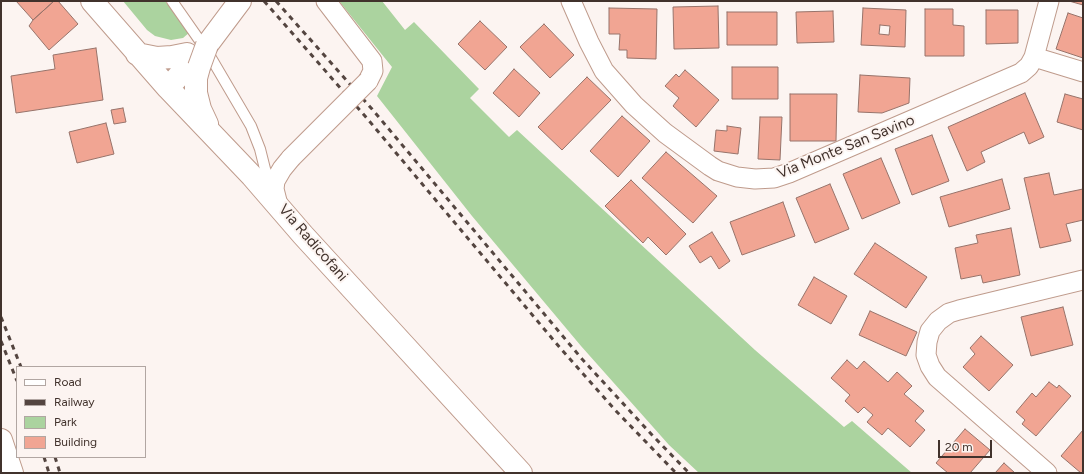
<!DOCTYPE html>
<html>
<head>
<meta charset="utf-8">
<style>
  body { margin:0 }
  #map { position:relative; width:1084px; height:474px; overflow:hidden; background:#fcf4f1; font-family:Figtree,sans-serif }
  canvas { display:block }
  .frame { position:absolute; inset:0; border:2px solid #41322c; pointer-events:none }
  .legend { position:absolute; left:16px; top:366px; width:130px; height:92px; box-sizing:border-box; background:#fcf4f1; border:1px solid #b1a6a2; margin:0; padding:5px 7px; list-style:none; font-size:12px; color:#41322c }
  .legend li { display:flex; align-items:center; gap:8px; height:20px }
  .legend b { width:20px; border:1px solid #b1a6a2 }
  .scale { position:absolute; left:938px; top:440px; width:54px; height:18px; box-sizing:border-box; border:2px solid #41322c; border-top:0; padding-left:5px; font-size:12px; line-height:14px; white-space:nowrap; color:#41322c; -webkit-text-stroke:3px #fcf4f1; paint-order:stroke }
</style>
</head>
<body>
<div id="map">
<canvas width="1084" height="474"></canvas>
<div class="frame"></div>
<ul class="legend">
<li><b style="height:5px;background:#fff"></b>Road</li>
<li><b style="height:5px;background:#544540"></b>Railway</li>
<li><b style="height:11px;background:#abd39f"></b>Park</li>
<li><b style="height:11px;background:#f1a593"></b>Building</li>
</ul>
<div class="scale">20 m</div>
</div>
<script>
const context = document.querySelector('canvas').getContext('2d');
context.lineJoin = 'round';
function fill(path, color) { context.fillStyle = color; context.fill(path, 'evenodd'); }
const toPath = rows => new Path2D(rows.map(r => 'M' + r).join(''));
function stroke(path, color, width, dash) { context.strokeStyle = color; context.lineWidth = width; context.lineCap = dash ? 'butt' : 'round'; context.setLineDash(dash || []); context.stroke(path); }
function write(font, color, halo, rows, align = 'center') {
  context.font = font + ' Figtree,sans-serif'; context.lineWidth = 4; context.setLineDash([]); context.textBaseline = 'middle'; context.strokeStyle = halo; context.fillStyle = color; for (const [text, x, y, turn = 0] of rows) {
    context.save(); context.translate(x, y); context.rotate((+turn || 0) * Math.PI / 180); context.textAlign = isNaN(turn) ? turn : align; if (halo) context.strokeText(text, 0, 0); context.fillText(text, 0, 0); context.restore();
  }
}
const green = toPath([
  [123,1,165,1,190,32,183,38,171,40,155,36,147,30],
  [339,1,382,1,405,30,414,22,479,89,470,98,509,137,517,130,755,350,844,427,852,421,912,473,699,473,669,445,581,346,472,216,377,96,392,67]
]);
const building = toPath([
  [16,1,54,1,33,20,16,1],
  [54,1,58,1,78,24,49,50,29,26,33,20,54,1],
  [1069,1,1083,1,1083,5,1069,1],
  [718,6,719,48,674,49,673,7,718,6],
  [609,8,657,9,656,59,627,58,627,50,619,50,620,34,609,34,609,8],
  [863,8,906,10,905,47,861,45,863,8],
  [880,25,890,26,889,35,879,34,880,25],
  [925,9,953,9,953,25,964,26,964,56,925,56,925,9],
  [986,10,1018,10,1018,43,986,44,986,10],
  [833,11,834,42,797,43,796,12,833,11],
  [727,12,777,12,777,45,727,45,727,12],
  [1068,13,1083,18,1083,58,1056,49,1068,13],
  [480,21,507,47,485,70,458,44,480,21],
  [544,24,574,55,550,78,520,47,544,24],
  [96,48,103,100,16,113,11,76,55,69,53,55,96,48],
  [732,67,778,67,778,99,732,99,732,67],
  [514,69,540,93,519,117,493,93,514,69],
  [685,70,719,100,696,127,673,106,679,98,665,86,676,74,679,77,685,70],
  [860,75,910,78,909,103,882,113,858,112,860,75],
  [587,77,611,100,562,150,538,127,587,77],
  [1025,93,1044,137,1029,144,1024,132,981,152,985,162,967,171,948,127,1025,93],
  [790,94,837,94,836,141,790,141,790,94],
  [1065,94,1083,99,1083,130,1057,122,1065,94],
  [123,108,126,122,114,124,111,110,123,108],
  [622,116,650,141,618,177,590,151,622,116],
  [760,117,782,117,780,160,758,159,760,117],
  [106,123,114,154,77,163,69,132,106,123],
  [727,126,741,128,738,154,714,151,716,130,727,131,727,126],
  [932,135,949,181,912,195,895,149,932,135],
  [666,152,717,196,693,223,642,178,666,152],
  [881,158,900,203,862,219,843,174,881,158],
  [1049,173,1054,195,1083,189,1083,220,1066,224,1071,241,1040,248,1024,178,1049,173],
  [1002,179,1010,209,949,227,940,197,1002,179],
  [631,180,686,234,666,255,648,237,643,243,605,206,631,180],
  [830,184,849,229,815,243,796,198,830,184],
  [783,202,795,236,742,255,730,222,783,202],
  [1011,228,1020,275,983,283,981,275,961,279,955,248,978,243,976,235,1011,228],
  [712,232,730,261,719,269,711,256,700,263,689,246,712,232],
  [875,243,927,277,906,308,854,274,875,243],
  [814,277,847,296,831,324,798,305,814,277],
  [1063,307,1073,345,1031,356,1021,317,1063,307],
  [870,311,917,332,906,356,859,335,870,311],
  [981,336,1013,365,989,391,963,367,975,354,970,348,981,336],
  [847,360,857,369,864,361,888,382,897,372,912,386,904,394,924,411,915,421,925,430,910,447,888,428,882,435,867,422,873,415,864,407,858,413,845,401,850,395,831,378,847,360],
  [1049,382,1057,388,1059,385,1071,396,1036,436,1022,424,1025,420,1016,412,1032,393,1036,397,1049,382],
  [965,429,990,450,970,473,948,473,936,463,965,429],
  [1083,430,1083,473,1081,473,1061,456,1083,430],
  [1004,463,1015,473,995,473,1004,463]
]);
const service = toPath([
  [172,1,207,51,251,126,260,149,265,169,273,187]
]);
const minor = toPath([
  [326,1,372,61,373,71,368,81],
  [571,1,589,42,604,71,634,105,665,133,710,166,718,171,737,177,755,179,774,178,789,173,1021,73,1029,66,1034,57,1049,1],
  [1034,57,1083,72],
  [278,205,274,189,275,181,282,169,291,158],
  [1047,473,937,377,930,366,926,355,927,342,930,331,938,321,949,313,959,310,1083,280]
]);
const tertiary = toPath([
  [92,1,168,88,252,176,303,235,521,473],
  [207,45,240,1],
  [137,54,157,58,172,57,187,54],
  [199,67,196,78,196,93,200,109,207,124],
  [168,88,193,60]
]);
const primary = toPath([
  [1,440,12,473]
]);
const rail = toPath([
  [264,1,365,116,561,349,617,412,676,473],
  [276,1,372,109,582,359,653,436,689,473],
  [1,317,21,367],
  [1,341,17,381],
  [44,457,49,473],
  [55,457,60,473]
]);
const minorBridge = toPath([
  [291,158,368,81]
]);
const tertiaryBridge = toPath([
  [199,67,207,45]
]);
const streetNames = [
  ["Via Monte San Savino",846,147,-22],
  ["Via Radicofani",313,243,49]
];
fill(green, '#abd39f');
fill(building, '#f1a593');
stroke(building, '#97736a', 1);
stroke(service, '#bf9b8c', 12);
stroke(minor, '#bf9b8c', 21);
stroke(tertiary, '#bf9b8c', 24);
stroke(primary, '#bf9b8c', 24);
stroke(service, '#fff', 10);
stroke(minor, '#fff', 19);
stroke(tertiary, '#fff', 22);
stroke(primary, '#fff', 22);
stroke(rail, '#544540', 3, [5, 5]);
stroke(minorBridge, '#bf9b8c', 21, []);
stroke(tertiaryBridge, '#bf9b8c', 24, []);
stroke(minorBridge, '#fff', 19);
stroke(tertiaryBridge, '#fff', 22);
write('15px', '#41322c', '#fcf4f1', streetNames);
</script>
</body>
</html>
